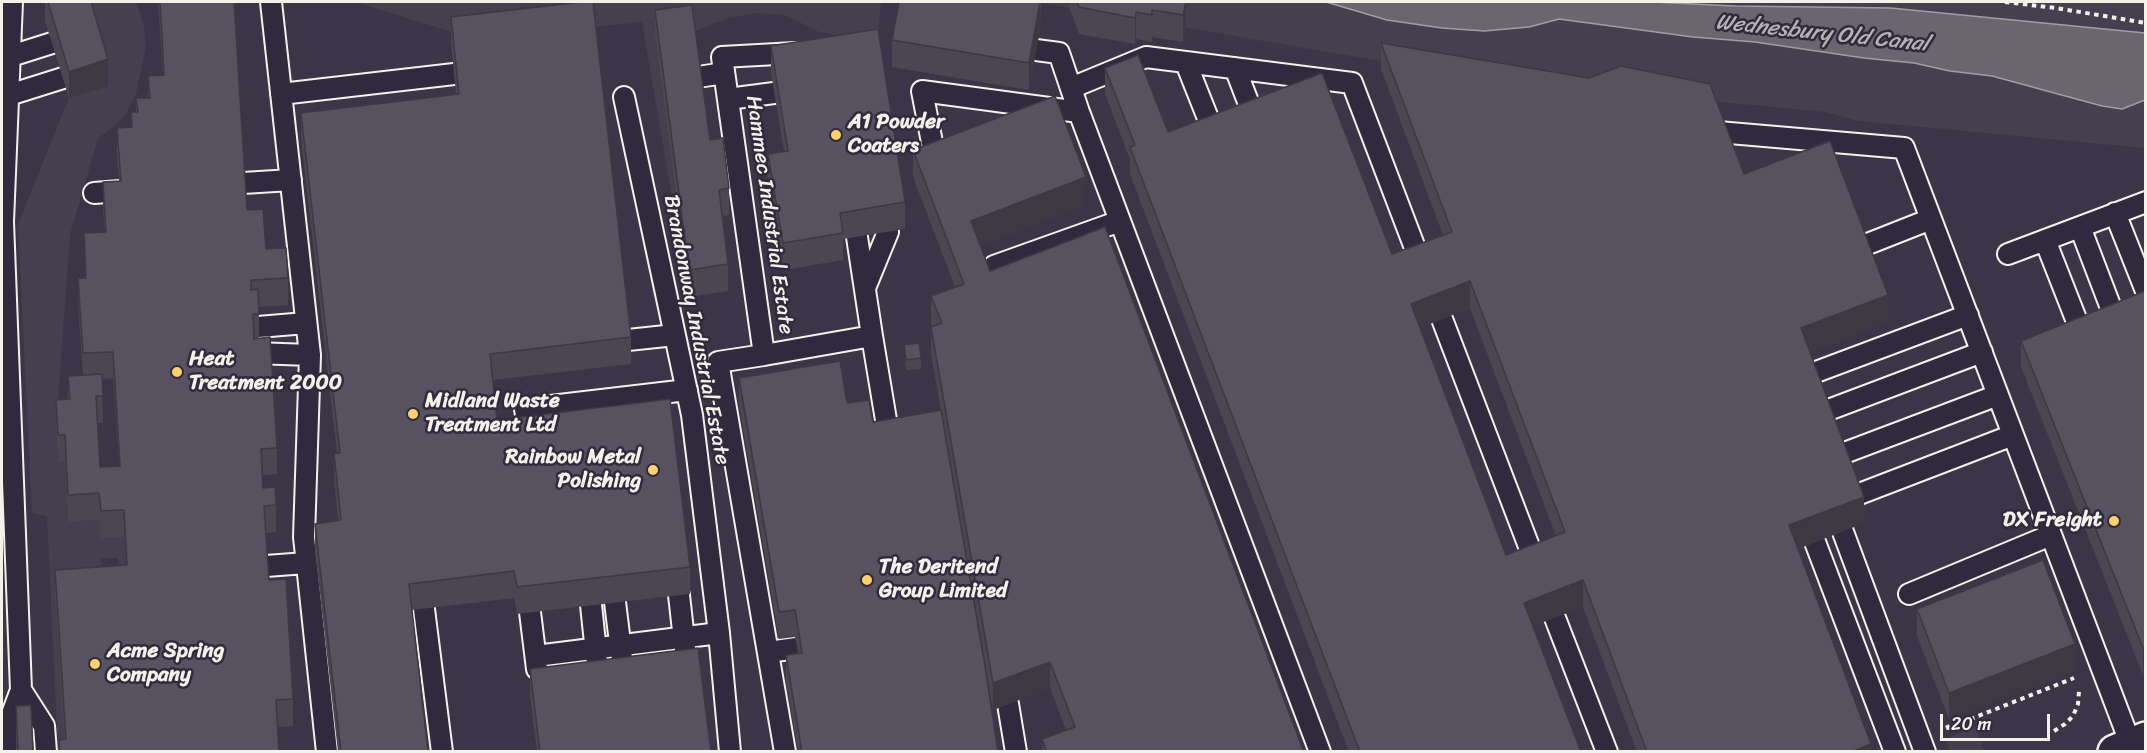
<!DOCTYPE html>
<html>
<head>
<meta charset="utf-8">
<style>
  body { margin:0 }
  #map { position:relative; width:2147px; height:753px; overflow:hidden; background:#2f2a3d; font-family:Sriracha,sans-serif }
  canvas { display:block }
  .frame { position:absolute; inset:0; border:3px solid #f4f1e8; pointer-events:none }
  .scale { position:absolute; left:1940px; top:714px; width:110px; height:27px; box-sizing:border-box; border:3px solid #f4f1e8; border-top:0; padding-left:8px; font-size:18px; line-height:21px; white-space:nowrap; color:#f4f1e8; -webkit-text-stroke:4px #2f2a3d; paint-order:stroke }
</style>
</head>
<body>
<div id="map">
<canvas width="2147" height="753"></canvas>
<div class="frame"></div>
<div class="scale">20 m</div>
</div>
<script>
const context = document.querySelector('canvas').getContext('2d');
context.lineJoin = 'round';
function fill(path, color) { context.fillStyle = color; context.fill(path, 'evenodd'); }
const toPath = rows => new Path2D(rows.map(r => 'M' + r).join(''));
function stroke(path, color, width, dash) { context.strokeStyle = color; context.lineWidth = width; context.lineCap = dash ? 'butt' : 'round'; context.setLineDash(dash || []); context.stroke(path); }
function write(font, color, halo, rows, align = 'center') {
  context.font = font + ' Sriracha,sans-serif'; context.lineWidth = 5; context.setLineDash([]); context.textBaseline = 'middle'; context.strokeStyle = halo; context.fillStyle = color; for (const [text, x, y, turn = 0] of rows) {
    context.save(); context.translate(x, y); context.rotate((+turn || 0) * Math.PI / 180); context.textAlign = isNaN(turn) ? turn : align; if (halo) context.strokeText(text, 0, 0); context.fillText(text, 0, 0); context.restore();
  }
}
const built = toPath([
  [2,2,2145,2,2145,751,2,751]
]);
const green = toPath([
  [72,2,136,2,144,26,146,46,136,94,125,115,112,128,98,138,70,235,56,427,58,462,65,462,68,522,99,520,124,537,127,592,65,751,58,751,47,516,32,513,18,224,69,98,108,86],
  [101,558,118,558,119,587,103,588],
  [355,2,881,2,877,43,819,32,785,15,757,13,728,18,692,32,655,37,689,297,642,22,593,27,591,15,449,31],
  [1035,2,1326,2,1387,20,1442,28,1484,31,1529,27,1559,19,1693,37,1755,42,1864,58,1914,63,1950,71,1992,76,2102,106,2122,109,2145,100,2145,148,1859,121,1826,112,1711,101,1381,61],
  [1653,2,2145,2,2145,33,1891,8,1735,6],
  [1975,727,1984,751,1950,751,1946,739]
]);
const water = toPath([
  [1326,2,1653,2,1735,6,1891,8,2145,33,2145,100,2122,109,2102,106,1992,76,1950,71,1914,63,1864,58,1755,42,1693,37,1559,19,1529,27,1484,31,1442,28,1387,20,1326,2]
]);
const path = toPath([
  [2005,2,2056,8,2146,23],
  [1947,725,1948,728,2074,678],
  [2054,731,2065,724,2073,716,2078,704,2079,691]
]);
const service = toPath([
  [271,2,310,355,304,537,327,752],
  [1036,50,1059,53,1079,112,1320,752],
  [11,56,52,43],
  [1186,63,1217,141],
  [1235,68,1257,125],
  [698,77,724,73],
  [1071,88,1146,57,1352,83,1423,269],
  [281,94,454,74],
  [9,95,63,78],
  [624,97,692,415,719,633,730,752],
  [728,99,774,93],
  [1718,132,1904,148,2131,745],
  [937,168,922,91,1079,112],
  [243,183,291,180],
  [94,193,120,191],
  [2115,213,2146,291],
  [2080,227,2119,329],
  [857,237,872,336],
  [2045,240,2085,342],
  [1860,247,1931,219],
  [2008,254,2146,202],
  [994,266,1120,221],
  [865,288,888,232],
  [1442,319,1538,570],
  [258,327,306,323],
  [628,340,675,335],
  [254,353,310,355],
  [764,355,872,336,890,444],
  [1808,375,1968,315],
  [1823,412,1982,352],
  [530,441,525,409,687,390],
  [1839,455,1998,395],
  [1854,496,2013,435],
  [1843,532,1925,752],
  [1815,542,1895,752],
  [266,566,306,563],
  [1909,594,2051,535],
  [679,595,685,649],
  [615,602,622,659],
  [591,605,597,662],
  [424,609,442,752],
  [530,612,537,669],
  [1555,618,1607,752],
  [768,652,797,648],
  [536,656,719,633],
  [21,690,44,726,46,752],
  [1008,704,1016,752],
  [7,752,6,730,21,690,3,222,12,2],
  [785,752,718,362,764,355,722,57,795,53]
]);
const minor = toPath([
  [2115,752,2146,739]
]);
const wall = toPath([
  [45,2,91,2,108,86,69,98,45,21],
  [146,2,234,2,247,210,266,249,288,278,288,305,259,307,259,338,277,448,277,474,262,475,263,488,276,505,276,532,266,533,269,580,293,699,293,726,277,727,279,752,59,752,59,740,64,739,55,596,55,570,126,565,124,537,101,538,99,520,68,522,65,462,58,462,56,427,56,400,68,399,68,376,83,375,78,305,78,278,85,278,84,233,105,232,103,209,103,182,119,181,117,155,117,128,131,127,131,112,136,112,136,98,148,98,148,76,163,75,158,2,147,3],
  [113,378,119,466,100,467,98,423,103,423,102,379],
  [1041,2,1041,24,1029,90,892,67,892,40],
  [1069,2,1186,2,1186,27,1183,42,1152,37,1152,42,1136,39,1135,44,1079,34,1069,7],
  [655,10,729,188,729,215,723,216,728,264,728,291,689,297,655,37],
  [451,17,631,337,631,364,493,380,497,420,690,567,690,594,517,614,514,598,412,610,428,752,338,752,315,550,315,524,338,521,334,480,334,453,337,453,301,139,301,113,456,94,451,43],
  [1381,43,1744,174,1888,322,1810,352,1864,523,1798,549,1871,752,1637,752,1583,607,1533,626,1581,752,1349,752,1130,174,1130,159,1105,94,1105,68,1168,132,1392,254,1443,235,1381,69],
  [1470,308,1556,536,1506,555,1420,328],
  [771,46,905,202,905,229,843,239,843,260,783,270,768,181,768,154,784,151,771,73],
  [913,150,1086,204,980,245,990,271,1304,752,1042,752,1042,739,1066,730,1050,688,993,710,980,640,998,752,798,752,786,682,786,655,798,653,797,648,795,637,779,639,739,405,739,378,847,403,873,422,941,410,931,354,931,327,932,327,931,323,931,296,955,287,913,177],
  [2145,291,2145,674,2143,675,2021,367,2021,341],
  [904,345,921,358,921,369,906,370],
  [1917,609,2075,671,1949,719,1917,636],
  [530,669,711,752,537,752,530,696],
  [16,706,33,752,16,752]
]);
const shadedWall = toPath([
  [1040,2,1041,24,1029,90,1029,63],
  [1186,2,1186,27,1183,42,1183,15],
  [1136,12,1136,39,1135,44,1135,18],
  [108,59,108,86,69,98,69,72],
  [1086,177,1086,204,971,248,971,221],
  [1470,281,1470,308,1411,331,1411,304],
  [1888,295,1888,322,1801,355,1801,328],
  [1864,497,1864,523,1789,552,1789,525],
  [1583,580,1583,607,1524,629,1524,603],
  [2075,644,2075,671,1949,719,1949,693],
  [2145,647,2145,674,2143,675,2143,648],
  [1050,662,1050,688,993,710,993,683],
  [1871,744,1871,752,1851,752]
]);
const building = toPath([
  [48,2,91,2,108,59,69,72,48,2],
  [160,2,234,2,247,210,263,209,266,249,286,248,288,278,251,280,251,290,258,289,259,314,253,314,254,339,270,337,277,448,261,449,263,488,275,487,276,505,264,506,269,580,286,579,293,699,276,700,279,752,60,752,59,740,66,739,55,570,127,565,124,510,101,511,99,493,68,495,65,435,58,435,56,400,70,399,68,376,102,374,103,396,96,396,100,467,120,466,113,352,83,353,78,278,86,278,84,233,106,232,103,182,121,181,117,128,132,127,131,112,138,112,136,98,150,98,148,76,164,75,160,2],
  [581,2,593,2,631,337,490,354,497,420,670,399,690,567,517,587,514,571,409,584,428,752,341,752,315,524,341,520,334,453,340,453,301,113,459,94,451,17,581,2],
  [899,2,1040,2,1029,63,892,40,899,2],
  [1077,2,1186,2,1183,15,1152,10,1152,15,1136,12,1135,18,1079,7,1077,2],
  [692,5,710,140,723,138,729,188,719,190,728,264,689,270,655,10,692,5],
  [878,29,905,202,840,213,843,233,783,243,768,154,788,151,771,46,878,29],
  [1381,43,1589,78,1621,66,1710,84,1744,174,1830,141,1888,295,1801,328,1864,497,1789,525,1871,744,1851,752,1647,752,1583,580,1524,603,1581,752,1360,752,1130,147,1135,145,1105,68,1138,55,1168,132,1322,73,1392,254,1452,232,1381,43],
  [1470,281,1565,532,1506,555,1411,304,1470,281],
  [1055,96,1086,177,971,221,990,271,1105,227,1304,752,1047,752,1042,739,1075,727,1050,662,993,683,931,327,942,323,931,296,964,284,913,150,1055,96],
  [2145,291,2145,647,2143,648,2021,341,2145,291],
  [919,343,921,358,906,360,904,345,919,343],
  [840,361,847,403,869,400,873,422,941,410,985,666,998,752,802,752,786,655,802,653,797,621,795,610,779,612,739,378,840,361],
  [2043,560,2075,644,1949,693,1917,609,2043,560],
  [698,648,711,752,540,752,530,669,698,648],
  [31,705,33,752,18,752,16,706,31,705]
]);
const markers = [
  [836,135,6,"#ffd166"],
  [177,372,6,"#ffd166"],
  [413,414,6,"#ffd166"],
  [653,470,6,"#ffd166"],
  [2114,521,6,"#ffd166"],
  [867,580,6,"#ffd166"],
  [95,664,6,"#ffd166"]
];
const poiNames = [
  ["A1 Powder",848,123],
  ["Coaters",848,147],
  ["Heat",189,360],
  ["Treatment 2000",189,384],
  ["Midland Waste",425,402],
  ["Treatment Ltd",425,426],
  ["Rainbow Metal",641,458,"right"],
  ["Polishing",641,482,"right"],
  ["DX Freight",2102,521,"right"],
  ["The Deritend",879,568],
  ["Group Limited",879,592],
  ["Acme Spring",107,652],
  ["Company",107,676]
];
const streetNames = [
  ["Hammec Industrial Estate",769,215,82],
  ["Brandonway Industrial Estate",696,330,79]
];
const waterNames = [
  ["Wednesbury Old Canal",1822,34,6]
];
fill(built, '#3b3647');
fill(green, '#454050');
fill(water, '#6a6670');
stroke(water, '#a19ea0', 1.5);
stroke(service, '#f4f1e8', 24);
stroke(minor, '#f4f1e8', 38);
stroke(path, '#f4f1e8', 4, [4.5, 4.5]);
stroke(service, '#2f2a3d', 20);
stroke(minor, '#2f2a3d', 33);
fill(wall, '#4a4752');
fill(shadedWall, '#3c3942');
fill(building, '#56525f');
stroke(building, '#3c3942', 1.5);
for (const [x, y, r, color] of markers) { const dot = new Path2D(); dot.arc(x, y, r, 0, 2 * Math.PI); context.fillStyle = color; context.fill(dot); stroke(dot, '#2f2a3d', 2); }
write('bold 21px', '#f4f1e8', '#2f2a3d', poiNames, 'left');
write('21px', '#f4f1e8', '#2f2a3d', streetNames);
write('italic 22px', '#b6b2b2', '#2f2a3d', waterNames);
</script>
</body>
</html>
